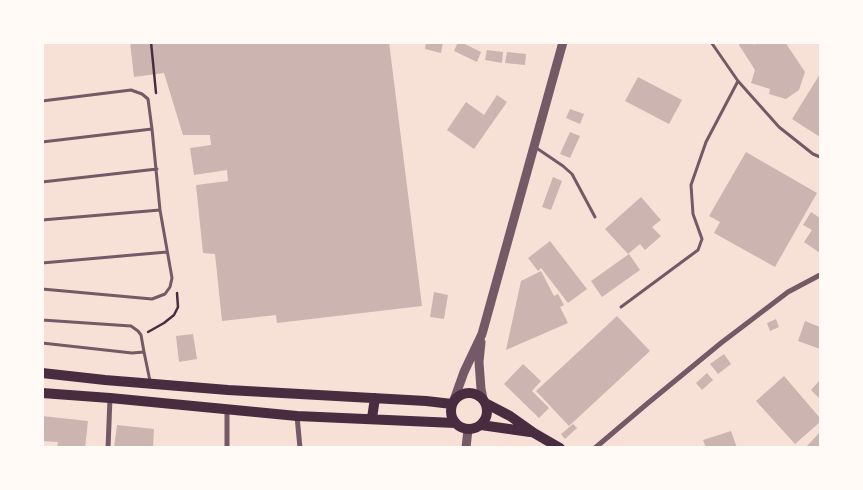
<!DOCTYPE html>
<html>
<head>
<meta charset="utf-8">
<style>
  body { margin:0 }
  #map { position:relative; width:863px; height:490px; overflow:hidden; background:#f7e1d7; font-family:Georgia,serif }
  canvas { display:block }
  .frame { position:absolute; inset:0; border:44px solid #fffaf5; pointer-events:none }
</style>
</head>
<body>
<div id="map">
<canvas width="863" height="490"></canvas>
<div class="frame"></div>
</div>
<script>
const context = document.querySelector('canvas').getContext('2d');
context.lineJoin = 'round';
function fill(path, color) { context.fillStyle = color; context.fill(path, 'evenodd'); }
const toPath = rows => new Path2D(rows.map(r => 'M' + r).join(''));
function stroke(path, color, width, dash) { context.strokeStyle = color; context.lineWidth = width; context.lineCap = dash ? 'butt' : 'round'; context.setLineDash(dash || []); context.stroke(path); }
const building = toPath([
  [130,42,389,42,422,306,277,323,276,315,222,321,215,254,203,253,196,185,228,181,227,170,194,175,190,148,211,145,210,135,183,135,164,73,134,77],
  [426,42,443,42,441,53,425,49],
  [458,42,461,42,481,52,477,62,454,51],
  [740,42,755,42,754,45,758,42,785,42,805,72,799,90,786,99,769,94,770,89,751,83,755,70,739,45],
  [487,50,503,52,502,63,485,60],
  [507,52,526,54,525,65,505,63],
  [820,74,820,137,792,119],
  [638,77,682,100,669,124,625,101],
  [497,95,507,102,474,149,447,130,466,102,484,115],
  [570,109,584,114,580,124,566,118],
  [570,132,580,136,570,158,560,154],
  [746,152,817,193,775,267,714,233,720,222,709,216],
  [553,177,562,181,551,210,542,207],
  [641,197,661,220,652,227,661,236,645,250,640,244,628,254,605,229],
  [811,212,820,218,820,253,804,242,812,230,803,225],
  [550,241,587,289,568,303,541,268,538,271,528,258],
  [629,254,640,270,602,297,591,281],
  [541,271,554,296,558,294,564,305,560,307,568,323,506,350,521,281],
  [434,292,448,295,444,319,430,317],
  [617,316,650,351,569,426,536,391],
  [776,319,779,327,770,331,767,323],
  [805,321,820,327,820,349,798,341],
  [193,334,197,359,179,362,176,336],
  [724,354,731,364,718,374,710,364],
  [523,364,541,381,532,391,549,408,539,418,504,384],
  [707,373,713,380,702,390,696,383],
  [784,376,820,418,820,422,795,444,756,401],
  [820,380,820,399,811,390],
  [42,416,88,421,85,448,57,448,58,442,42,441],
  [573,424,577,428,565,439,561,434],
  [117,425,154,429,153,448,114,448],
  [731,431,737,448,706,448,703,440],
  [820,432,820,448,808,448,807,446]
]);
const path = toPath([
  [151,42,156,93],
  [148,332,164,323,174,315,178,307,177,293]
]);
const service = toPath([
  [711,42,738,81,779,127,813,154,820,157],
  [42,101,131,90,142,94,148,99,152,129,160,210,172,278,170,287,165,294,152,299,42,289],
  [42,142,152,129],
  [535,147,563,166,572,174,595,217],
  [42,182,157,169],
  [42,220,160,210],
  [42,263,167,252],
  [621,307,698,250,702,239,693,214,691,185,706,142,738,81],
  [42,320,131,326,138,331,141,335,144,352,132,353,42,343],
  [144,352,150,381]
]);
const minor = toPath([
  [227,410,227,448],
  [297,416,300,448],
  [108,448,110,398],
  [595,448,648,403,721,343,788,292,820,275]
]);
const tertiary = toPath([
  [481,342,479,362,481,389,483,399],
  [454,400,464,372,482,334,563,42],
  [466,448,468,429]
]);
const secondary = toPath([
  [42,373,105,380,228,390,426,401,452,404],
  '451 411a18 18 0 1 1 36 0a18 18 0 1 1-36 0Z',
  [42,393,110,398,297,416,455,423],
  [485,403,510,416,534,433,560,448],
  [372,418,375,398],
  [481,425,530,432]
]);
fill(building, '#ccb4b1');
stroke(path, '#4a2c40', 2.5);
stroke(service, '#755966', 3);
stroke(minor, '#755966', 5);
stroke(tertiary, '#755966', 9);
stroke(secondary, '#4a2c40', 10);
</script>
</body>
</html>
